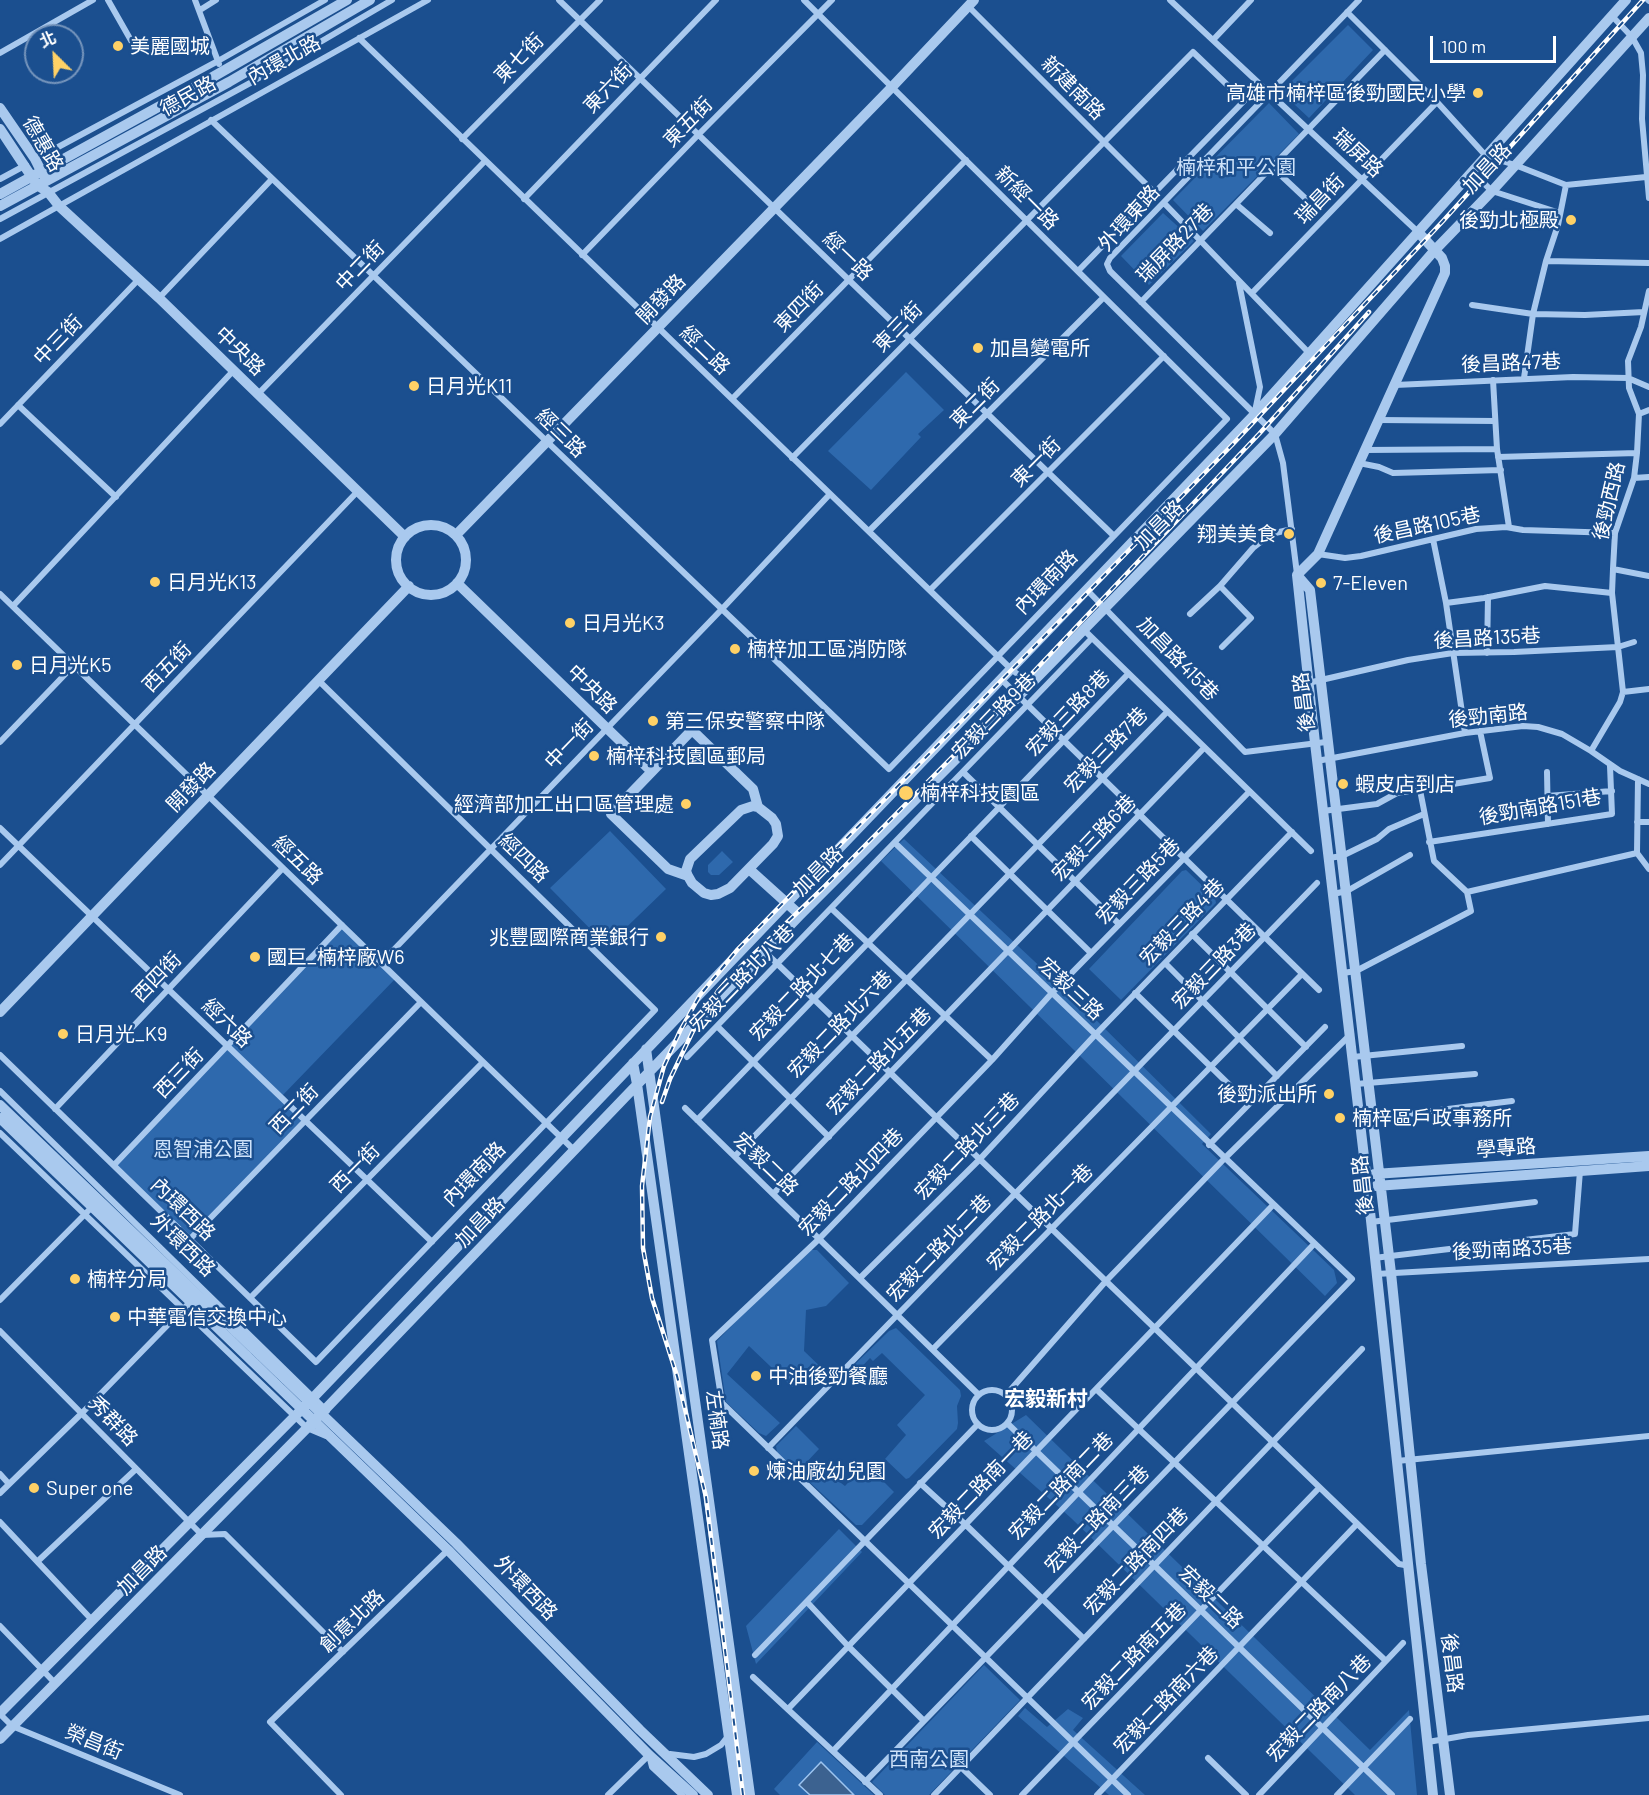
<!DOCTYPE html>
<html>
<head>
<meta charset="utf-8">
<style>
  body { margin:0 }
  #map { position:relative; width:1649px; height:1795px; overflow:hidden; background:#1b4f8f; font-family:Barlow,"Noto Sans TC",sans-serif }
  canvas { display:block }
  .north { position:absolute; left:24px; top:24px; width:60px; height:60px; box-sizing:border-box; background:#1b4f8f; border:2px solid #7695bc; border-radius:50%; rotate:336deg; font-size:16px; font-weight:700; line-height:24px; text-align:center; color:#fff }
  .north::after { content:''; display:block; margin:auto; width:21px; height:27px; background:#ffd166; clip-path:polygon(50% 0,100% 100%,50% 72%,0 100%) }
  .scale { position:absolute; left:1430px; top:36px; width:126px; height:27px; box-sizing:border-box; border:3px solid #fff; border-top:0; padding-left:8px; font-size:18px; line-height:21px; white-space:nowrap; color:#fff; -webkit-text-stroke:4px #1b4f8f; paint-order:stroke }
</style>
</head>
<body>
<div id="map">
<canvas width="1649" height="1795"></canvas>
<div class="north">北</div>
<div class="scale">100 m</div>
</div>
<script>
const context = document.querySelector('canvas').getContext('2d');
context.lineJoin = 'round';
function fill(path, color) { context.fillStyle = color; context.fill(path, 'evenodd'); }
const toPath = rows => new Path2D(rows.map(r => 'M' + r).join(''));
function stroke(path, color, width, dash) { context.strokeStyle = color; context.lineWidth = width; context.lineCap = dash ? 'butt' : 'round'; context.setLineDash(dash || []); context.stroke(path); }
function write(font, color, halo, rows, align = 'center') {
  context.font = font + ' Barlow,"Noto Sans TC",sans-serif'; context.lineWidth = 5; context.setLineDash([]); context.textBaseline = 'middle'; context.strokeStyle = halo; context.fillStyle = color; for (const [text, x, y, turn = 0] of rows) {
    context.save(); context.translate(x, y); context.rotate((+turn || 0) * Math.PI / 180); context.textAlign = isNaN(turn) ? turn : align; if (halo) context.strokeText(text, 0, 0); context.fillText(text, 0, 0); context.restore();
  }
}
const green = toPath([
  [1348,25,1373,50,1309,118,1281,92],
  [1269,103,1299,134,1203,231,1173,200],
  [1163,213,1194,241,1149,285,1121,256],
  [906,372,944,410,918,434,921,437,871,490,828,451],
  [610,831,666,889,607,946,550,888],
  [904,839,1081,1005,1211,1134,1202,1144,1334,1270,1337,1283,1325,1296,881,861],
  [722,851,733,862,719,875,711,875,708,872,708,865],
  [1186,870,1215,898,1216,903,1121,1000,1089,969,1182,871],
  [342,925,396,978,281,1097,305,1121,190,1239,114,1165],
  [805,1250,817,1250,849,1283,826,1306,806,1310,804,1351,828,1374,792,1387,749,1346,727,1374,780,1423,766,1436,759,1433,726,1402,717,1341],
  [896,1328,960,1390,961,1396,957,1406,958,1423,957,1429,909,1478,906,1479,885,1459,906,1435,897,1425,925,1395,882,1353,873,1361,870,1358,853,1376,848,1371,889,1331],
  [1026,1415,1370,1750,1409,1710,1417,1795,1355,1795,1071,1518,984,1441],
  [796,1426,819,1449,804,1465,820,1480,826,1475,831,1480,833,1477,845,1486,866,1464,894,1492,862,1525,856,1525,777,1452,776,1446],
  [839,1529,862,1552,756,1664,746,1626],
  [984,1665,1020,1700,929,1795,885,1795,872,1782],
  [1025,1708,1047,1727,1068,1709,1083,1718,1073,1730,1145,1795,1109,1795,1018,1716],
  [817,1742,874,1795,780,1795,774,1789]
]);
const water = toPath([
  [821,1762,854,1795,810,1795,799,1785,821,1762]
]);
const minor = toPath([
  [108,0,137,51],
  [195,0,219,64],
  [559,0,1114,536],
  [1170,0,1418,232],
  [1648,0,1649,1],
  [968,6,1155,193],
  [200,10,216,0],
  [1347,12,1437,102,1486,156,1515,165,1566,185,1646,177],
  [1612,16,1632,37,1641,53,1643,75,1642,119,1649,198],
  [359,38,1011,669,1030,684],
  [1213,40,1251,0],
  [0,53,93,0],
  [211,120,889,769,1227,419,804,0],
  [462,139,600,0],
  [34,160,218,61,325,0],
  [1272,167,1305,198],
  [1472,172,1492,191,1560,213],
  [0,179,26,165],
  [524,199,716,0],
  [1164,203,1309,353],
  [1236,204,1270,233],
  [0,219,252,82,392,0],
  [0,239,428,0],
  [582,255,698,135,832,0],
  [1546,261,1649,263],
  [1239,283,1260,387,1255,411],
  [1252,293,1437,102],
  [159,298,272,179],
  [1141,302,1385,50],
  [1472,305,1533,314,1585,315,1644,312],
  [1524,378,1533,314,1546,261,1558,225,1566,185],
  [1493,380,1497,449,1509,527],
  [1395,385,1573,377,1628,378,1649,387],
  [258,394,485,161],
  [732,399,966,160],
  [18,405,116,497],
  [1639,414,1649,410],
  [1379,420,1495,421],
  [0,424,139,279],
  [1365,450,1497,449],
  [1498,457,1637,453],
  [792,458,1193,52,1244,101,1078,271],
  [1359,463,1379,467,1393,473,1501,470],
  [1634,478,1649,477],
  [869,531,1104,297],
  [1433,539,1446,603,1465,733],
  [1318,554,1345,558,1361,556,1476,529,1506,527,1523,530,1615,533],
  [1613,569,1649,576],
  [1297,574,1283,463,1275,434,1110,271,1107,264,1110,258,1359,0],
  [1220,586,1251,618,1222,647],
  [930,590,1164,356],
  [1087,590,1245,752,1326,742],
  [0,594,574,1150],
  [1446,603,1484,598,1545,586,1612,593],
  [13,606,234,370],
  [1190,614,1220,586,1253,548,1271,534,1292,529],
  [1083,629,1311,851],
  [1487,653,1488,597],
  [1001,679,1319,990],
  [1308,683,1408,660,1453,653,1514,652,1618,647,1634,642],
  [1623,692,1649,689],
  [0,742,74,665],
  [1591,751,1620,702,1623,692,1612,593,1613,569,1615,533,1634,478,1637,453,1639,414,1629,388,1628,361,1641,327,1649,291],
  [1317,761,1465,733,1523,726,1538,727,1562,734,1591,751,1620,771,1649,784],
  [963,772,1119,924],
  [1547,772,1548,824],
  [1638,779,1637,853,1649,869],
  [1420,790,1434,861,1467,892,1637,853],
  [1547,796,1612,791],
  [1323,811,1377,804,1397,793,1490,778,1480,731],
  [1637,822,1649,822],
  [0,828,432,1242],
  [971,836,1091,953],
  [1429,842,1612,814,1610,766],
  [1329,858,1342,856,1377,839,1389,829,1424,814],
  [0,865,358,491],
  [1333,894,1347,891,1410,855],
  [832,909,992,1060],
  [1192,934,1306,1047],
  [764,951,1399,1564,1410,1566],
  [381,963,722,609,830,494],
  [1165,963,1277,1076],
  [1343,973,1356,971,1471,911,1467,892],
  [1135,993,1249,1104],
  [718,1027,829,1137],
  [0,1055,316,1362,655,1010,318,680],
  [687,1057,1092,638],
  [1353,1057,1462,1046],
  [1356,1084,1475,1074],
  [0,1091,327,1411],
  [685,1108,979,1395],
  [55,1109,283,868],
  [697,1120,1128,674],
  [1360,1120,1512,1101],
  [0,1133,307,1428,326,1436],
  [1209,1145,1325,1027],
  [735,1156,1167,712],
  [114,1165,342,925],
  [773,1194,1204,748],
  [1371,1222,1535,1202],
  [190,1239,421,1002],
  [1374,1258,1575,1234,1580,1171],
  [1376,1274,1649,1259],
  [860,1278,979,1160,1095,1035,1292,832],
  [250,1298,483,1062],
  [0,1300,94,1205],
  [0,1331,202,1535,225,1534,343,1652],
  [933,1349,1302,974],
  [1096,1389,1386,1661],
  '972 1410a20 20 0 1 1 40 0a20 20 0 1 1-40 0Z',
  [1006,1395,1106,1281,1224,1159,1351,1034],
  [1007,1423,1392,1795],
  [768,1448,1317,883],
  [1397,1461,1649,1436],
  [0,1474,9,1484],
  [920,1483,966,1525,1084,1639],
  [0,1493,81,1414,192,1300],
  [0,1522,92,1620],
  [38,1561,136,1469],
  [807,1602,848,1646,924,1721],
  [0,1626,54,1682],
  [755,1655,978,1424],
  [753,1677,880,1795],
  [788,1709,1273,1205],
  [0,1714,12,1726,180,1795],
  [1428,1742,1468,1735,1649,1718],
  [833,1751,1314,1244],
  [670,1754,694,1757,706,1754,721,1745,729,1735],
  [1208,1758,1246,1795],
  [961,1767,990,1795],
  [865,1782,1352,1279,895,843],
  [341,1795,270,1722,449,1549],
  [608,1795,649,1755,652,1767,682,1795],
  [934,1795,1362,1349],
  [1022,1795,1319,1488],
  [1097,1795,1357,1524],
  [1128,1795,722,1403,712,1340,819,1239,992,1060,1051,994,1249,792],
  [1259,1795,1403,1643],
  [1337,1795,1410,1719]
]);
const tertiary = toPath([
  [0,108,35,159,43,175],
  [0,129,37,185,48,192,59,206,159,298,405,537],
  [0,194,211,78,347,0],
  [0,206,229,82,370,0],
  '396 560a35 35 0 1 1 70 0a35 35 0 1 1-70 0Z',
  [456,535,892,87,974,0],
  [1297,575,1310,590,1391,1273,1421,1564,1450,1795],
  [1297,575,1315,743,1365,1165,1433,1795],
  [1297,575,1318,554,1445,273,1445,266,1442,258,1418,232],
  [457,583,651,771],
  [753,806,758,807,772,818,776,824,778,836,773,844,730,888,718,894,711,895,704,893,692,883,688,876,686,871,690,859,741,810,753,806],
  [749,869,800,915],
  [688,876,668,869,611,814,692,730,753,789,758,807],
  [0,1012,409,586],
  [646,1049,750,1795],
  [633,1063,637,1084,737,1795],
  [0,1105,456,1543,640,1730,708,1795],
  [0,1118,448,1550,649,1755,693,1795],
  [1374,1174,1649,1156],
  [1376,1186,1649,1166],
  [0,1713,309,1402,1255,414,1626,0],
  [0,1739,314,1421,800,915,1019,696,1275,434,1434,251,1492,191,1649,18]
]);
const rail = toPath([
  [662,1102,670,1079,693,1031,718,991,732,975,822,889,967,742,1259,434,1369,312],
  [743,1795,706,1497,677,1376,652,1298,643,1248,642,1186,650,1117,664,1066,680,1031,700,995,738,949,1233,444,1443,221,1643,0]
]);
const markers = [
  [118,46,6,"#ffd166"],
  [1478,93,6,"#ffd166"],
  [1571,220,6,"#ffd166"],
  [978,348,6,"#ffd166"],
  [414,386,6,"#ffd166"],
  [1289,534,6,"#ffd166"],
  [155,582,6,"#ffd166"],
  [1321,583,6,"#ffd166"],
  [570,623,6,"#ffd166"],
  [735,649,6,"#ffd166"],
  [17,665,6,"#ffd166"],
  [653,721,6,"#ffd166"],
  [594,756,6,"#ffd166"],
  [1343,784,6,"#ffd166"],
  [906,793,8,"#ffd166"],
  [686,804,6,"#ffd166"],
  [661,937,6,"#ffd166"],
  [255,957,6,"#ffd166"],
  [63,1034,6,"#ffd166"],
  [1329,1094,6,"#ffd166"],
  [1340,1118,6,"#ffd166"],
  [75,1279,6,"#ffd166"],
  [115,1317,6,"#ffd166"],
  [756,1376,6,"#ffd166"],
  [754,1471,6,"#ffd166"],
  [34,1488,6,"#ffd166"]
];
const poiNames = [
  ["美麗國城",130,46],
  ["高雄市楠梓區後勁國民小學",1466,93,"right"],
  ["後勁北極殿",1559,220,"right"],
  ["加昌變電所",990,348],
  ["日月光K11",426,386],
  ["翔美美食",1277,534,"right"],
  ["日月光K13",167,582],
  ["7-Eleven",1333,583],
  ["日月光K3",582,623],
  ["楠梓加工區消防隊",747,649],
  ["日月光K5",29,665],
  ["第三保安警察中隊",665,721],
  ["楠梓科技園區郵局",606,756],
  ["蝦皮店到店",1355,784],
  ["楠梓科技園區",920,793],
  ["經濟部加工出口區管理處",674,804,"right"],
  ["兆豐國際商業銀行",649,937,"right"],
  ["國巨_楠梓廠W6",267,957],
  ["日月光_K9",75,1034],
  ["後勁派出所",1317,1094,"right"],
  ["楠梓區戶政事務所",1352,1118],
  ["楠梓分局",87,1279],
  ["中華電信交換中心",127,1317],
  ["中油後勁餐廳",768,1376],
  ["煉油廠幼兒園",766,1471],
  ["Super one",46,1488]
];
const streetNames = [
  ["東七街",519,58,-45],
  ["內環北路",284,60,-29],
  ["東六街",608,88,-46],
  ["新建南路",1073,88,45],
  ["德民路",188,96,-29],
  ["東五街",688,122,-46],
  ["德惠路",43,144,60],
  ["瑞屏路",1358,153,43],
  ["加昌路",1487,168,-47],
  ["新經一路",1027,198,45],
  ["瑞昌街",1320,199,-46],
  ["外環東路",1129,218,-48],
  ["瑞屏路27巷",1175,243,-46],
  ["經一路",848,256,44],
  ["中二街",360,266,-46],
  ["開發路",661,299,-46],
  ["東四街",799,307,-46],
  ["東三街",898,327,-46],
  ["中三街",58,340,-46],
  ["經二路",705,350,44],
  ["中央路",240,351,44],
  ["後昌路47巷",1511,363,-2],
  ["東二街",975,403,-45],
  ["經三路",561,433,44],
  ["東一街",1036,462,-45],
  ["後勁西路",1609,501,-77],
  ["加昌路",1159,525,-45],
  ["後昌路105巷",1427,525,-12],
  ["內環南路",1046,582,-46],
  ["後昌路135巷",1487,638,-3],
  ["加昌路415巷",1178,659,46],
  ["西五街",167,667,-46],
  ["中央路",592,689,44],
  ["後昌路",1304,702,-97],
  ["宏毅三路8巷",1068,713,-46],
  ["宏毅三路9巷",994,716,-46],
  ["後勁南路",1488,716,-6],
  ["中一街",569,744,-46],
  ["宏毅三路7巷",1106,750,-46],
  ["開發路",191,787,-46],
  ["後勁南路151巷",1540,807,-10],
  ["宏毅三路6巷",1094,838,-46],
  ["經四路",524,858,44],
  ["經五路",298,860,44],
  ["加昌路",818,871,-45],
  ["宏毅三路5巷",1138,881,-46],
  ["宏毅三路4巷",1182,922,-46],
  ["宏毅三路3巷",1214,966,-46],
  ["西四街",157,977,-46],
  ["宏毅二路北八巷",742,978,-46],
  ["宏毅二路北七巷",802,987,-46],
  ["宏毅三路",1071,989,43],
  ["經六路",227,1023,44],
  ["宏毅二路北六巷",840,1024,-46],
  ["宏毅二路北五巷",879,1061,-46],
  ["西三街",179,1073,-46],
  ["西二街",294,1109,-46],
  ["宏毅二路北三巷",967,1146,-46],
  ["學專路",1506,1148,-4],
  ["宏毅二路",766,1164,44],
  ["西一街",355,1168,-45],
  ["內環南路",474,1174,-46],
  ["宏毅二路北四巷",851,1182,-46],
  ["後昌路",1363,1185,-96],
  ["內環西路",183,1209,44],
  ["宏毅二路北一巷",1040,1217,-45],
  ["加昌路",480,1222,-46],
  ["外環西路",183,1245,44],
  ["宏毅二路北二巷",939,1248,-46],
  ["後勁南路35巷",1512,1249,-3],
  ["左楠路",717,1420,82],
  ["秀群路",113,1421,46],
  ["宏毅二路南一巷",981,1485,-46],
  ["宏毅二路南二巷",1061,1486,-46],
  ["宏毅二路南三巷",1097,1519,-46],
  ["宏毅二路南四巷",1136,1561,-46],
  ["加昌路",142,1570,-45],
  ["外環西路",526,1588,46],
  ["宏毅二路",1211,1597,44],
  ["創意北路",352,1621,-44],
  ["宏毅二路南五巷",1134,1656,-46],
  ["後昌路",1452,1663,83],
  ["宏毅二路南六巷",1166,1700,-46],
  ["宏毅二路南八巷",1319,1708,-46],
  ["榮昌街",94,1742,22]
];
const parkNames = [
  ["楠梓和平公園",1236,167],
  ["恩智浦公園",203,1149],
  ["西南公園",929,1759]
];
const neighbourhoodNames = [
  ["宏毅新村",1046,1399]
];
fill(green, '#2e69ad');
fill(water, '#3c6290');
stroke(water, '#9cc4f0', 1.5);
stroke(minor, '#a9c9ee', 6);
stroke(tertiary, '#a9c9ee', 10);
stroke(rail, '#fff', 4.5);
stroke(rail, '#1b4f8f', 2, [7]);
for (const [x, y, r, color] of markers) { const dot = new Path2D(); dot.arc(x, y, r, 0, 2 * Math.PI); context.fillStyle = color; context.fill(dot); stroke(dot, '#1b4f8f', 2); }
write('20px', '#fff', '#1b4f8f', poiNames, 'left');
write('20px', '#fff', '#1b4f8f', streetNames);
write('20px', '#cfe3fa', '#1b4f8f', parkNames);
write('bold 21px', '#fff', '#1b4f8f', neighbourhoodNames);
</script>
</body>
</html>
